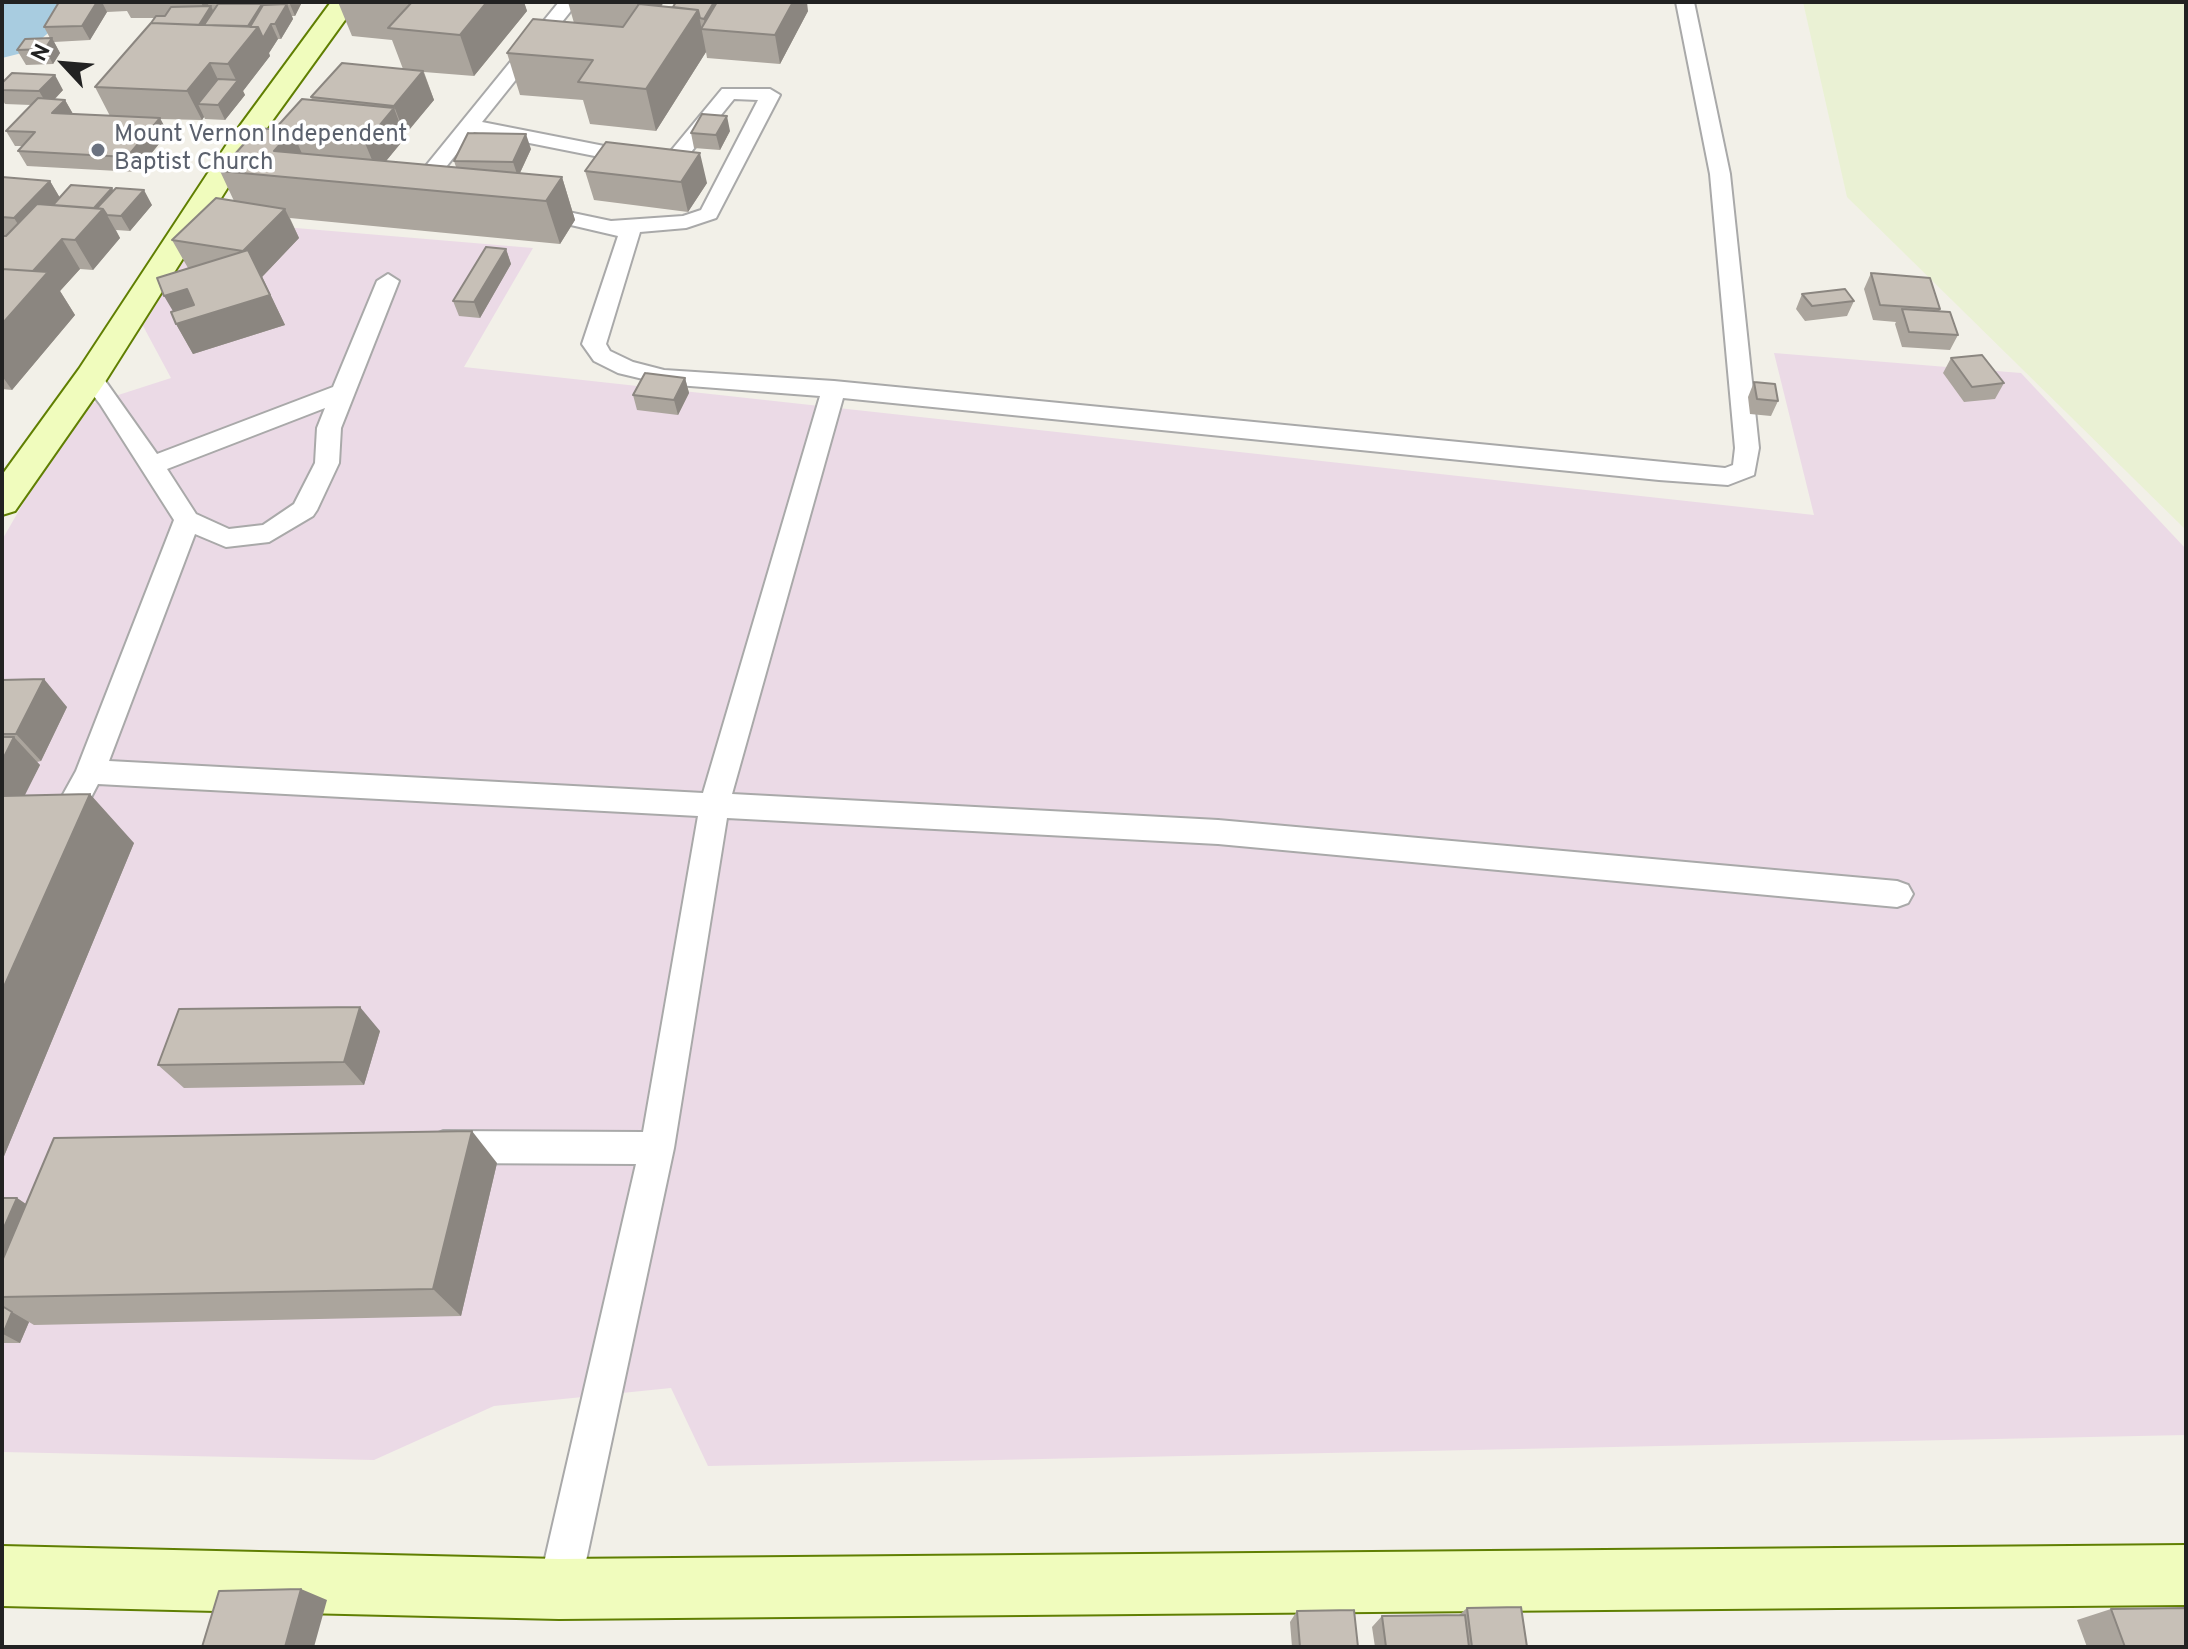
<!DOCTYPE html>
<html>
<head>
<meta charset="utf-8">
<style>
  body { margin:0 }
  #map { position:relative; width:2188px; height:1649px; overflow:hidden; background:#f2f0e8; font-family:Overpass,sans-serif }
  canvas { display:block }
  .frame { position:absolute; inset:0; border:4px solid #222; pointer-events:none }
  .north { position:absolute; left:24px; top:24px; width:80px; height:80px; -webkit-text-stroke:6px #fff; paint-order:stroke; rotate:296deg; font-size:22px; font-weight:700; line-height:32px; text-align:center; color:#222 }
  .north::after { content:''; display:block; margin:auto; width:28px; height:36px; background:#222; clip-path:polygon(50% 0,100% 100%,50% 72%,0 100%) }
</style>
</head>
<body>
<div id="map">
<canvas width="2188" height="1649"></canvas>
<div class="frame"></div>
<div class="north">N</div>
</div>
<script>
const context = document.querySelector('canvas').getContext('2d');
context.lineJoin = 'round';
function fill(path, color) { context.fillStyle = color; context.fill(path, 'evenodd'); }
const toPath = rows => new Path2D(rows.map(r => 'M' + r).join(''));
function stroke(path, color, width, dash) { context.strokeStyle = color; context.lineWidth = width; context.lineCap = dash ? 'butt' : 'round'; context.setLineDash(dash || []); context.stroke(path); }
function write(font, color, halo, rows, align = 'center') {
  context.font = font + ' Overpass,sans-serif'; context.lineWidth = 7; context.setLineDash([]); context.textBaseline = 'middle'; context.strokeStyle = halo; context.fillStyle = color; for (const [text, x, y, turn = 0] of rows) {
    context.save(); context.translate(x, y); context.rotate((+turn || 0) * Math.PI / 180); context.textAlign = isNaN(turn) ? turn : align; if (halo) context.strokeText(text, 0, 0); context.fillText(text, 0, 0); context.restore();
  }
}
const industrial = toPath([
  [201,220,533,248,464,367,1814,515,1774,353,2021,373,2186,549,2186,1435,708,1466,671,1388,494,1406,374,1460,2,1452,2,540,78,408,171,378,135,311]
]);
const farmland = toPath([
  [1803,2,2186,2,2186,530,1847,197]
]);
const river = toPath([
  [5,2,78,2,68,16,26,52,2,58,2,4,5,2]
]);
const lane = toPath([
  [559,2,578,2,482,122,645,154,670,152,722,89,770,89,780,95,716,218,686,228,640,232,606,344,610,351,633,362,664,370,834,381,1725,468,1733,465,1735,448,1710,174,1676,2,1694,2,1730,174,1759,448,1754,475,1728,485,1659,480,843,398,732,794,1218,820,1897,881,1908,885,1913,894,1908,903,1897,907,1218,844,727,818,674,1148,580,1589,573,1603,559,1610,545,1603,538,1589,636,1164,443,1163,431,1158,426,1147,431,1136,443,1131,643,1132,698,816,98,784,71,836,60,839,49,836,45,827,76,771,174,520,100,404,79,377,83,372,99,372,157,454,333,387,377,281,388,274,399,281,341,428,339,463,317,510,313,516,269,542,226,547,195,534,109,761,703,793,820,396,664,384,618,373,594,361,582,344,618,236,528,215,524,211,535,205,611,221,683,216,701,210,758,100,734,99,683,162,645,166,474,132,438,177,441,184,452,188,455,192,452,196,438,196,423,188,417,177,420,173,559,2],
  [325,408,317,428,315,463,294,504,263,525,229,529,196,514,167,469,325,408]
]);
const secondary = toPath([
  [331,2,358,2,254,146,103,385,15,511,2,515,2,475,79,369,231,138,331,2],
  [2186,1545,2186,1605,559,1619,2,1606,2,1546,559,1559,2186,1545]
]);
const wall = toPath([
  [59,2,302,2,295,16,292,16,293,19,281,39,278,39,269,53,270,56,243,91,245,95,225,120,205,119,204,117,202,120,160,119,168,133,136,172,27,166,18,151,22,146,15,146,6,131,31,105,5,104,2,99,2,83,63,90,55,99,65,100,73,114,110,116,95,87,155,18,131,18,127,11,107,12,90,40,54,42,60,53,53,64,26,65,17,50,50,38,44,27],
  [338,2,524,2,527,11,474,76,424,72,434,100,404,135,405,138,386,161,456,167,454,161,531,149,520,173,562,177,575,220,560,244,290,218,299,238,262,277,285,325,193,354,176,324,173,311,188,268,172,240,234,201,220,171,312,100,311,97,403,69,392,40,352,36],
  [568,2,664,2,661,6,808,11,780,64,707,58,706,52,656,131,590,124,583,100,520,95,507,53,574,23],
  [730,131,720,150,694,148,691,133],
  [585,171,707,183,688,212,594,200],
  [2,177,50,181,60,198,113,190,152,205,130,231,116,230,120,238,93,270,80,269,60,291,75,315,12,390,2,389],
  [506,249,511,264,480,318,459,316,453,301],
  [1871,273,1940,309,1939,312,1958,335,1950,350,1902,347,1895,324,1896,322,1873,320,1864,289],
  [1802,294,1854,301,1847,316,1805,321,1796,309],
  [1951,358,2004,383,1995,399,1964,402,1943,373],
  [685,378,689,393,678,415,637,410,633,395],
  [1754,382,1778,401,1771,416,1750,414,1748,397],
  [2,680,67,707,41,761,37,762,40,765,24,795,134,843,2,1161],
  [380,1031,364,1085,184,1088,158,1065],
  [497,1163,461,1316,34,1325,29,1322,20,1343,2,1343,2,1198,17,1198,26,1204],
  [1467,1608,1527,1647,1375,1647,1372,1627,1382,1616,1459,1615],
  [2111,1609,2186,1647,2087,1647,2077,1620],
  [1297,1611,1358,1647,1292,1647,1290,1622]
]);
const shadedWall = toPath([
  [97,2,102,2,107,12,90,40,82,26],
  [201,2,207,2,210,8,211,6,218,21,191,37,206,14],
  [289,2,302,2,295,16],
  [487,2,524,2,527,11,474,76,460,35],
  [638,2,664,2,644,32,637,3],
  [714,2,737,2,706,29,704,19],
  [793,2,807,2,808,11,780,64,775,35],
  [262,4,278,39,269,53,270,56,243,91,245,95,225,120,218,105,237,82,228,64,240,38],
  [287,4,293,19,281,39,275,24],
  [698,10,706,52,656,131,646,89],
  [52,38,60,53,53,64,45,49],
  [210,63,224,92,198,104,204,117,202,120,187,91],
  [423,71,434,100,405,135,394,106],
  [55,75,63,90,48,106,39,91],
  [65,100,73,114,52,113],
  [394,108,405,138,377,172,365,143],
  [727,116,730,131,720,150,716,135],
  [160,118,168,133,136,172,127,157],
  [292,131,311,174,274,151],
  [526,134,531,149,518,177,513,162],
  [700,153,707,183,688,212,681,182],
  [562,177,575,220,560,244,546,201],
  [50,181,67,210,33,248,14,218],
  [112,188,120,203,107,215,120,238,93,270,75,240,82,220],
  [144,190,152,205,130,231,121,216],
  [285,209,299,238,262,277,285,325,193,354,176,324,180,323,164,296,243,251],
  [62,239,80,269,60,291,75,315,12,390,2,376,2,324,24,281],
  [506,249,511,264,480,318,474,302],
  [685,378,689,393,678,415,674,400],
  [44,679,67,707,41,761,16,734],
  [14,737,40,765,3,839,2,838,2,761],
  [90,794,134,843,2,1161,2,991],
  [360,1007,380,1031,364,1085,344,1062],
  [472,1131,497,1163,461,1316,433,1289],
  [17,1198,33,1209,2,1275,2,1232],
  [12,1312,29,1322,20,1343,3,1334],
  [301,1589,327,1600,314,1647,285,1647]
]);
const building = toPath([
  [59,2,97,2,82,26,44,27,59,2],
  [412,2,487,2,460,35,388,28,412,2],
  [676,2,714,2,704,19,700,18,698,10,673,7,676,2],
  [717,2,793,2,775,35,701,29,717,2],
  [218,4,262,4,248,26,204,25,218,4],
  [287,4,275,24,271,24,263,38,258,27,250,27,263,5,287,4],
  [639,4,698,10,646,89,578,82,593,60,507,53,533,19,623,27,639,4],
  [211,6,199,25,151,23,156,16,165,16,171,7,211,6],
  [151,23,258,27,228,64,210,63,187,91,95,87,151,23],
  [52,38,45,49,17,50,25,39,52,38],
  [342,63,423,71,394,106,311,97,342,63],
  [12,73,55,75,39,91,2,90,2,83,12,73],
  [218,79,238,80,218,105,198,104,218,79],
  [38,98,65,100,52,113,160,118,127,157,18,151,35,132,6,131,38,98],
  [302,99,394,108,365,143,294,136,292,131,274,130,302,99],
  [702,114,727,116,716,135,691,133,702,114],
  [258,128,292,131,274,151,562,177,546,201,220,171,258,128],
  [468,133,526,134,513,162,454,161,468,133],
  [606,142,700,153,681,182,585,171,606,142],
  [2,177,50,181,14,218,2,217,2,177],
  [71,185,112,188,94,208,53,205,71,185],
  [116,188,144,190,121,216,107,215,103,209,97,208,116,188],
  [216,198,285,209,243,251,172,240,216,198],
  [37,204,103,209,75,240,62,239,33,271,2,269,2,236,6,236,37,204],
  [486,247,506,249,474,302,453,301,486,247],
  [248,250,270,295,176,324,171,312,194,305,187,289,164,296,157,278,248,250],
  [2,269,48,272,2,324,2,269],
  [1871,273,1930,278,1940,309,1880,305,1871,273],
  [1845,289,1854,301,1812,306,1802,294,1845,289],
  [1902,309,1950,312,1958,335,1909,332,1902,309],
  [1982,355,2004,383,1972,387,1951,358,1982,355],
  [645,373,685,378,674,400,633,395,645,373],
  [1754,382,1775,384,1778,401,1757,399,1754,382],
  [44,679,16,734,2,734,2,680,44,679],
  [2,737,14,737,2,761,2,737],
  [90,794,2,991,2,796,90,794],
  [360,1007,344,1062,158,1065,179,1009,360,1007],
  [472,1131,433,1289,2,1297,2,1261,54,1138,472,1131],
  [2,1198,17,1198,2,1232,2,1198],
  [2,1306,12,1312,3,1334,2,1334,2,1306],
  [301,1589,285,1647,202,1647,219,1591,301,1589],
  [1521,1607,1527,1647,1472,1647,1467,1608,1521,1607],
  [2186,1608,2186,1647,2125,1647,2111,1609,2186,1608],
  [1354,1610,1358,1647,1300,1647,1297,1611,1354,1610],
  [1465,1615,1469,1647,1386,1647,1382,1616,1465,1615]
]);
const markers = [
  [98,150,8,"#6b7280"]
];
const farWorshipnames = [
  ["Mount Vernon Independent",114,136],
  ["Baptist Church",114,164]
];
fill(industrial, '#ebdae6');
fill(farmland, '#eaf1d4');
fill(river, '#a8cce0');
stroke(lane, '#a9a9a9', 4);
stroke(secondary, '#607f02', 4);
fill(lane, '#fff');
fill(secondary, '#f0fcbd');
fill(wall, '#aba59d');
fill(shadedWall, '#8b8680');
fill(building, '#c7c0b7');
stroke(building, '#8b8680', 2);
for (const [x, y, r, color] of markers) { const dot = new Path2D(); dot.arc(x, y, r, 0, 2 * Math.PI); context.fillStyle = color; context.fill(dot); stroke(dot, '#fff', 3); }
write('24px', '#5b616d', '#fff', farWorshipnames, 'left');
</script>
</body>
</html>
